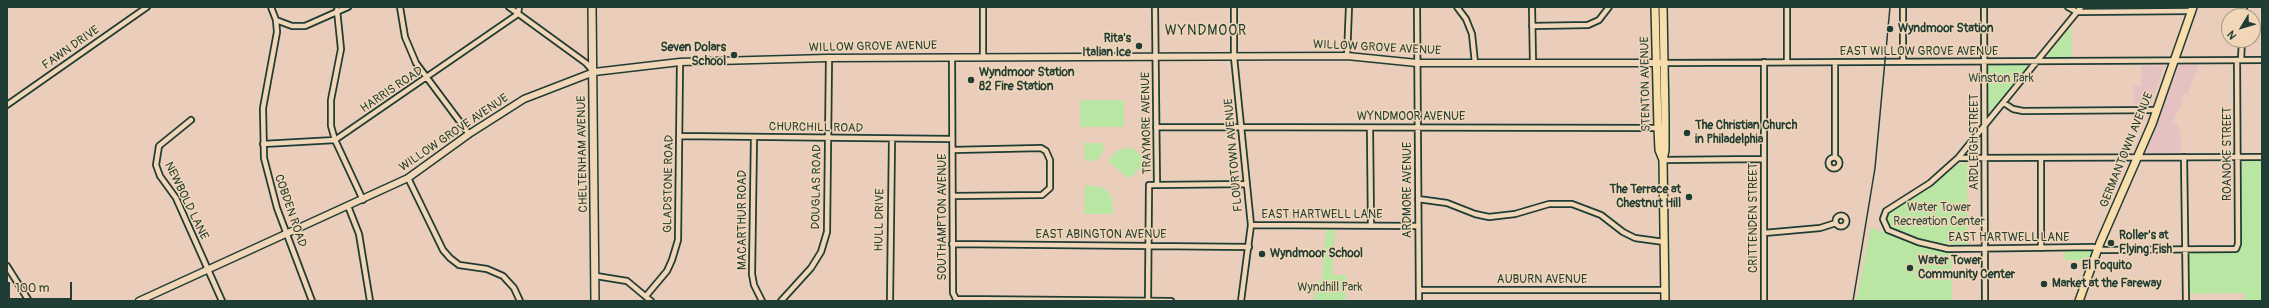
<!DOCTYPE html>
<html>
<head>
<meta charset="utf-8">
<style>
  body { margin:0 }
  #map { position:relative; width:2269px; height:308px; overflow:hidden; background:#ebcdbc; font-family:Pangolin,sans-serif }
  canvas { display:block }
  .frame { position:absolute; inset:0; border:8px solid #1f3d34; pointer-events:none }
  .north { position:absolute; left:2221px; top:8px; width:40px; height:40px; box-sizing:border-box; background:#f1d6b8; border:1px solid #9d9983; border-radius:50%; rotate:232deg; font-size:11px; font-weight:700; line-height:16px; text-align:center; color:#1f3d34 }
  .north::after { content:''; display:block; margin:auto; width:14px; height:18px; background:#1f3d34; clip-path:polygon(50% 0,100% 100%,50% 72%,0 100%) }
  .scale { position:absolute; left:8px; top:282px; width:64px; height:18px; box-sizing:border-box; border:2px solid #1f3d34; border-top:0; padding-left:5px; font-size:12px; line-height:14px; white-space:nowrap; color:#1f3d34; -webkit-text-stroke:3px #f1d6b8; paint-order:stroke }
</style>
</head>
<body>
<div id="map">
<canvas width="2269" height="308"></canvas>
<div class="frame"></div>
<div class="north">N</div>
<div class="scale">100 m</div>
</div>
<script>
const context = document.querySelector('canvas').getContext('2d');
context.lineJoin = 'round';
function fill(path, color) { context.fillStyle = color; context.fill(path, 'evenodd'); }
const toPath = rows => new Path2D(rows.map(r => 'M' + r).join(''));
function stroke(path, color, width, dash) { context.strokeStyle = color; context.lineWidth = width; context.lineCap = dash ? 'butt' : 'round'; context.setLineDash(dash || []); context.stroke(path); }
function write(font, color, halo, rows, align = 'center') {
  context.font = font + ' Pangolin,sans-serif'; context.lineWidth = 3; context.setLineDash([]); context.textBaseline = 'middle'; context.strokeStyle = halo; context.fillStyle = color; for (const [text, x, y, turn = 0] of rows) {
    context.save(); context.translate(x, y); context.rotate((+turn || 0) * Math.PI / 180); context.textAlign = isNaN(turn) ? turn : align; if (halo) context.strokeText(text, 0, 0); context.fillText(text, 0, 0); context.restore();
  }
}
const built = toPath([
  [2179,65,2198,65,2188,94,2184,94,2180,108,2172,123,2177,125,2181,132,2181,153,2144,154],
  [2141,66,2164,66,2151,104,2133,104,2133,86,2141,86]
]);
const green = toPath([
  [2071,27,2072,58,2049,57,2048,54],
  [2023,64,2027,65,2027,68,1989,113,1987,66],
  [1080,100,1124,100,1124,127,1080,127],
  [1084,143,1103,143,1103,151,1100,157,1091,162,1085,160],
  [1126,148,1134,149,1144,158,1144,163,1132,177,1126,177,1108,161,1116,151],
  [2242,159,2262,159,2262,301,2244,301,2244,293,2189,294,2188,252,2237,250,2240,247],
  [1967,162,1968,245,1931,243,1888,226,1886,218,1890,211,1929,189,1957,165],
  [1085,185,1100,187,1107,190,1112,199,1113,214,1086,214,1084,212],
  [1871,227,1920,247,1952,252,1952,301,1856,301],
  [1326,230,1335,230,1332,275,1346,275,1346,301,1314,301,1316,283,1322,278],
  [2065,250,2090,250,2092,252,2089,261,2064,260]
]);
const minor = toPath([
  [271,7,276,20,277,32,263,108,264,158,277,208,312,301],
  [400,7,405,37,416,63,469,134],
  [509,7,586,63,593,71],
  [1234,7,1234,57,1251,225,1241,301],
  [1417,7,1419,301],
  [1457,7,1466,19,1472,34,1475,63],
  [1532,7,1533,63],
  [1787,7,1787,62],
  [1903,7,1903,62],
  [1984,7,1985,301],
  [2068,7,2077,12,2191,11],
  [2081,7,1958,158,1930,183,1886,211,1883,219,1888,230,1918,242,1948,249,2093,247,2103,250,2236,249,2238,244,2237,60],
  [337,10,341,49,331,100,331,126,335,140,363,200],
  [518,14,519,7],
  [2244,16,2244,7],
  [276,20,292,26,305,26,348,7],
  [1532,26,1588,25,1599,20,1609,7],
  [1347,56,1349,7],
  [952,57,953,293,956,299,1171,301],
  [983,57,983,7],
  [2241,60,2242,40],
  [1764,62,1764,301],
  [1664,63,2262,60],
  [2004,103,2013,109,2023,111,2157,110],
  [7,105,147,7],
  [191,120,159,146,156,165,160,176,176,198,222,301],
  [1156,127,1660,128],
  [1370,128,1371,226],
  [680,136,952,139],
  [754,137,752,274,754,285,762,301],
  [263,144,335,140,518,14],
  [1835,157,1835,62],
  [2184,157,2186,301],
  '1828.5 163a5.5 5.5 0 1 1 11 0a5.5 5.5 0 1 1-11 0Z',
  [1958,158,2262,157],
  [2041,158,2041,248],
  [1663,160,1763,159],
  [408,178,443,250,450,258,459,265,487,269,503,276,514,288,520,301],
  [1157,185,1247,184],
  [953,196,1042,195,1050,188,1050,160,1046,151,1041,148,953,150],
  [1418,199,1447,203,1475,214,1489,217,1515,214,1549,204,1572,204,1601,215,1623,232,1635,238,1664,242],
  [348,206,359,234,370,301],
  '1835.5 221a5.5 5.5 0 1 1 11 0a5.5 5.5 0 1 1-11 0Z',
  [1251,225,1418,226],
  [1764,233,1820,228,1836,223],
  [952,244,1249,247],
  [7,266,29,301],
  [596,276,627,281,651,301],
  [1419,290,1665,290],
  [646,296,667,271,672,260,678,240,680,62],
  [781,301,811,268,821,252,827,232,829,58],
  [890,301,892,139],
  [1148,301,1149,185,1157,185,1155,7]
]);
const tertiary = toPath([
  [139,301,408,178,469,134,524,99,594,72,680,62,827,58,1347,56,1417,63,1660,63]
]);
const secondary = toPath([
  [592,7,595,301]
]);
const primary = toPath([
  [1655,7,1658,128,1659,150,1663,160],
  [1663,7,1665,120,1665,150,1663,160,1665,301],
  [2079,301,2100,243,2152,124,2193,7]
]);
const rail = toPath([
  [1853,301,1875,168,1890,7]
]);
const markers = [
  [1890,29,4,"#1f3d34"],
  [1139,46,4,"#1f3d34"],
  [734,55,4,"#1f3d34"],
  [971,80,4,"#1f3d34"],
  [1687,133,4,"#1f3d34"],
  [1689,197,4,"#1f3d34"],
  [2111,243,4,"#1f3d34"],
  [1262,254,4,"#1f3d34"],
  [2074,266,4,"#1f3d34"],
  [1910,268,4,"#1f3d34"],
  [2044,284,4,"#1f3d34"]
];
const poiNames = [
  ["Wyndmoor Station",1898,29],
  ["Rita's",1131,39,"right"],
  ["Italian Ice",1131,53,"right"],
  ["Seven Dolars",726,48,"right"],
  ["School",726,62,"right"],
  ["Wyndmoor Station",979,73],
  ["82 Fire Station",979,87],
  ["The Christian Church",1695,126],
  ["in Philadelphia",1695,140],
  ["The Terrace at",1681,190,"right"],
  ["Chestnut Hill",1681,204,"right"],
  ["Roller's at",2119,236],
  ["Flying Fish",2119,250],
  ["Wyndmoor School",1270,254],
  ["Water Tower",1918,261],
  ["Community Center",1918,275],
  ["El Poquito",2082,266],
  ["Market at the Fareway",2052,284]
];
const streetNames = [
  ["WILLOW GROVE AVENUE",873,47,-1],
  ["FAWN DRIVE",71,48,-35],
  ["WILLOW GROVE AVENUE",1377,48,3],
  ["EAST WILLOW GROVE AVENUE",1919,52],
  ["STENTON AVENUE",1646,84,-91],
  ["HARRIS ROAD",392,90,-34],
  ["WYNDMOOR AVENUE",1411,117],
  ["TRAYMORE AVENUE",1147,123,-91],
  ["CHURCHILL ROAD",816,128,1],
  ["WILLOW GROVE AVENUE",454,133,-34],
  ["ARDLEIGH STREET",1975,142,-90],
  ["GERMANTOWN AVENUE",2127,150,-68],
  ["CHELTENHAM AVENUE",583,154,-91],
  ["ROANOKE STREET",2228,154,-90],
  ["FLOURTOWN AVENUE",1234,155,-95],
  ["GLADSTONE ROAD",669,184,-89],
  ["DOUGLAS ROAD",817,187,-89],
  ["ARDMORE AVENUE",1408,190,-90],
  ["NEWBOLD LANE",186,201,64],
  ["COBDEN ROAD",290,211,71],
  ["EAST HARTWELL LANE",1322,215],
  ["SOUTHAMPTON AVENUE",943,217,-90],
  ["CRITTENDEN STREET",1754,218,-90],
  ["MACARTHUR ROAD",743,220,-90],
  ["HULL DRIVE",880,220,-89],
  ["EAST ABINGTON AVENUE",1101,235],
  ["EAST HARTWELL LANE",2009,238],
  ["AUBURN AVENUE",1542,280]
];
const parkNames = [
  ["Winston Park",2001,79],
  ["Water Tower",1939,208],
  ["Recreation Center",1939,222],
  ["Wyndhill Park",1330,288]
];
const quarterNames = [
  ["WYNDMOOR",1206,31]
];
fill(built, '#e4c2c1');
fill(green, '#bae6a4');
stroke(minor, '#1f3d34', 8);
stroke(tertiary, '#1f3d34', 9);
stroke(secondary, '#1f3d34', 10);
stroke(primary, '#1f3d34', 10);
stroke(minor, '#f1d6b8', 4.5);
stroke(tertiary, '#f1d6b8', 6);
stroke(secondary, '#f1d6b8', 7);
stroke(primary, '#f9deab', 7);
stroke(rail, '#1f3d34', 1.5);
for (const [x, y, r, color] of markers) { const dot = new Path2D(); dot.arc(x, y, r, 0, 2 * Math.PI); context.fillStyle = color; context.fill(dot); stroke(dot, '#f1d6b8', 1.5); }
write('bold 12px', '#1f3d34', '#f1d6b8', poiNames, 'left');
write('12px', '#1f3d34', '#f1d6b8', streetNames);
write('12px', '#2e4e3f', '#f1d6b8', parkNames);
context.letterSpacing = '1px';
write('14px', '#1f3d34', '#f1d6b8', quarterNames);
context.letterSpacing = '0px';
</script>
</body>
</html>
